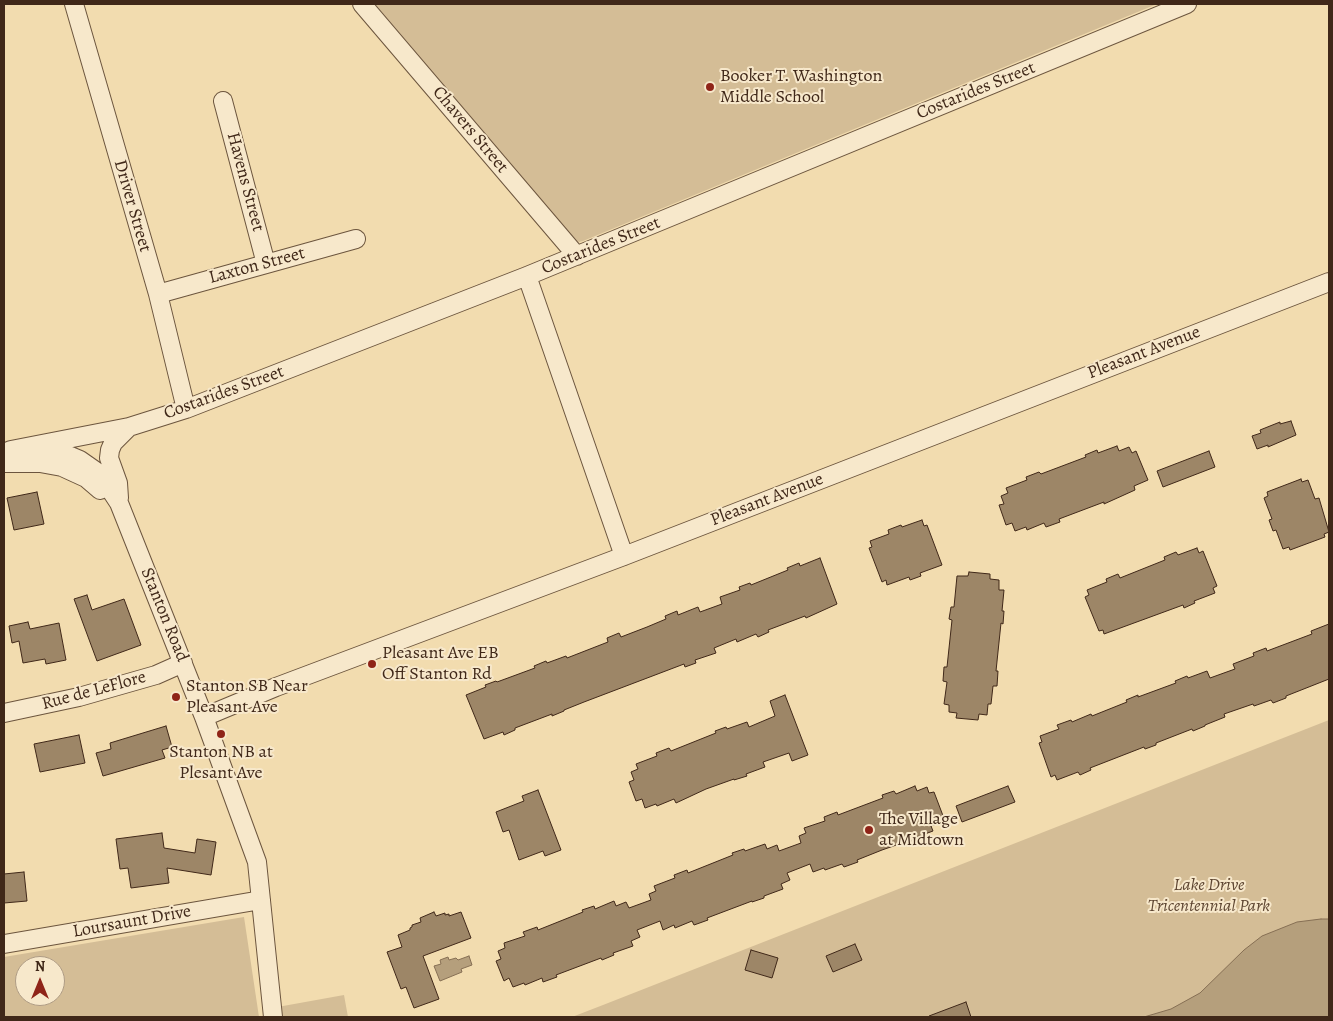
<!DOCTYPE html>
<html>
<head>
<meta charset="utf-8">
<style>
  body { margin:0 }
  #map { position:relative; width:1333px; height:1021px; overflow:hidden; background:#f2dcaf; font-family:Alegreya,serif }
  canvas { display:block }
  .frame { position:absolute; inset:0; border:5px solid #402819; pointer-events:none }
  .north { position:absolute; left:15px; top:956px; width:50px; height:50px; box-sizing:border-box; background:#f7e8cb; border:1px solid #ae9b84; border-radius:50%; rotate:0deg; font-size:14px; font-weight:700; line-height:20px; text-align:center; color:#402819 }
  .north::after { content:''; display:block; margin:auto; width:18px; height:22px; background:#8f2418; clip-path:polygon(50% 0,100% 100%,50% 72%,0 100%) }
</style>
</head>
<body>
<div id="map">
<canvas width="1333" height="1021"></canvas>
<div class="frame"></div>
<div class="north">N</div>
</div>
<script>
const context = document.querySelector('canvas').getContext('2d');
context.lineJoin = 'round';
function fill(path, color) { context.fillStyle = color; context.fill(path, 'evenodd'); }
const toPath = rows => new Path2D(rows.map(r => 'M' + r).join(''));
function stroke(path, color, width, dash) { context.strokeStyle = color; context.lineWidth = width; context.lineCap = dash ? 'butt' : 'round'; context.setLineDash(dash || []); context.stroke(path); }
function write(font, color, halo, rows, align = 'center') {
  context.font = font + ' Alegreya,serif'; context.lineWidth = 4; context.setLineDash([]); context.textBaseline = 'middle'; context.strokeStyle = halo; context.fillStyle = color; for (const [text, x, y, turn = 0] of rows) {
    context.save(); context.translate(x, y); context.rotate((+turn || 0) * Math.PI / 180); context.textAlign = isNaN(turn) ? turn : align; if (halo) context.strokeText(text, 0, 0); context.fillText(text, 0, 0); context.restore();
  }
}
const green = toPath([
  [370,4,1157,4,583,241,579,242,575,240],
  [1329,720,1329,1017,572,1017,603,1005],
  [244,917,259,1017,4,1017,4,957],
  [25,966,55,966,55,996,25,996],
  [344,995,348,1017,273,1017,272,1008]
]);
const water = toPath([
  [1321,919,1329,919,1329,1017,1144,1017,1171,1009,1200,993,1244,950,1262,936,1297,922,1321,919],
  [469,956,472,965,461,969,462,972,440,981,434,966,441,964,440,960,448,957,449,960,456,958,458,960,469,956]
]);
const building = toPath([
  [1291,421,1296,435,1268,447,1268,445,1257,449,1252,436,1261,433,1260,430,1280,422,1280,424,1291,421],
  [1117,446,1119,451,1129,447,1132,453,1136,451,1148,480,1134,486,1135,490,1104,504,1104,502,1059,519,1060,522,1046,527,1044,523,1027,530,1026,527,1015,531,1012,523,1006,525,999,505,1004,504,1001,496,1008,493,1006,488,1027,480,1026,477,1039,472,1041,474,1086,457,1085,455,1097,450,1098,453,1117,446],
  [1209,451,1215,467,1163,487,1157,471,1209,451],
  [1301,479,1302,482,1308,480,1315,499,1319,498,1329,532,1324,534,1325,537,1290,550,1289,547,1283,549,1276,530,1273,531,1269,520,1272,519,1264,498,1268,496,1267,492,1301,479],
  [37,492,44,524,14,530,7,498,37,492],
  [922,520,924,526,927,525,942,565,920,573,921,576,910,580,909,577,887,585,886,580,882,582,869,548,872,547,870,541,889,534,888,530,901,525,902,527,922,520],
  [1197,548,1199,553,1203,551,1217,586,1213,588,1215,593,1194,601,1195,603,1184,608,1183,605,1104,634,1103,630,1099,631,1085,597,1089,595,1087,590,1107,582,1106,579,1118,574,1120,578,1165,560,1164,557,1176,552,1178,555,1197,548],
  [820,558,837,604,806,618,805,616,768,630,769,632,758,637,756,634,737,642,736,639,714,648,716,653,695,660,696,663,685,667,684,664,584,702,564,710,564,711,552,716,552,714,515,728,515,730,504,735,503,732,484,739,466,695,486,687,485,685,496,681,497,682,535,668,534,666,546,661,547,663,566,656,567,658,608,642,607,638,619,633,621,637,647,627,666,619,665,616,677,611,678,615,698,607,700,612,722,604,720,597,740,590,739,587,750,583,751,585,788,570,787,568,799,563,800,566,820,558],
  [969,572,990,574,990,579,999,580,999,590,1004,590,1002,611,1004,611,1003,624,1001,623,996,671,998,671,997,686,993,686,991,704,988,704,987,715,979,714,978,720,956,718,957,713,949,712,949,705,944,704,947,682,943,681,944,667,947,667,952,620,949,619,951,607,954,607,957,576,968,576,969,572],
  [87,595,92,610,124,599,141,645,97,661,74,599,87,595],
  [28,622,30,629,59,623,66,660,46,664,45,659,23,663,19,641,12,643,9,626,28,622],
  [1329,624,1329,679,1286,696,1286,698,1273,703,1271,700,1254,706,1253,704,1224,714,1225,717,1205,725,1205,726,1193,731,1192,729,1156,743,1156,745,1145,749,1144,747,1090,768,1091,770,1080,775,1078,772,1057,780,1055,775,1051,777,1039,743,1042,742,1040,736,1059,729,1057,725,1071,720,1072,722,1091,714,1092,716,1127,702,1126,700,1138,695,1138,697,1176,683,1175,681,1187,676,1188,678,1207,671,1210,678,1235,669,1233,664,1254,656,1253,653,1266,648,1267,651,1312,634,1311,631,1329,624],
  [785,695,808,755,792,761,789,753,763,762,765,767,746,774,747,776,734,780,734,779,706,789,676,803,674,799,657,806,656,804,645,808,642,799,636,801,629,782,634,780,631,772,638,769,636,764,657,756,656,753,669,748,671,751,716,733,715,731,726,727,727,729,747,722,749,727,775,716,770,701,785,695],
  [166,726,172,747,162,750,165,758,103,776,96,753,111,749,110,743,166,726],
  [79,735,85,763,40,772,34,744,79,735],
  [915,786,917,791,927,787,929,793,934,792,945,821,931,826,933,831,914,838,914,840,902,845,902,843,882,850,857,860,858,862,844,867,842,864,825,870,824,868,813,872,810,864,787,873,790,880,781,884,783,889,764,896,764,898,752,902,752,901,707,918,708,920,694,925,692,921,675,928,674,925,663,930,660,921,637,930,640,937,631,941,633,946,613,953,614,955,602,960,601,958,556,975,557,977,543,982,542,978,525,985,524,983,513,987,509,978,504,981,496,961,501,959,498,951,505,948,504,943,525,936,523,932,537,927,538,930,583,912,582,910,594,906,595,909,614,901,616,906,626,902,629,908,651,900,649,894,656,891,654,886,675,878,674,875,687,870,688,873,733,855,732,853,744,849,745,851,765,844,767,849,777,845,779,851,801,843,799,836,806,833,804,828,825,821,824,817,837,812,838,815,883,798,882,795,894,791,896,794,915,786],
  [1008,786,1015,802,962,822,956,806,1008,786],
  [538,790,561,850,545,856,543,851,519,860,509,830,503,832,496,812,524,801,522,796,538,790],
  [162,833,164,848,195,853,197,839,216,842,211,875,167,868,169,883,131,888,128,868,120,869,116,839,162,833],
  [24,872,27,901,4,903,4,874,24,872],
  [434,912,436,916,445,913,445,915,449,914,449,916,461,912,471,938,423,956,439,999,414,1008,406,987,401,989,387,952,402,947,398,935,410,930,410,928,412,927,412,925,421,922,420,918,434,912],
  [855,944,862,960,833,972,826,956,855,944],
  [751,950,778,958,772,978,745,970,751,950],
  [966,1002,971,1017,929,1017,929,1016,966,1002]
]);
const minor = toPath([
  [74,4,158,294,186,409],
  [362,4,577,256],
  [223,101,266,264],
  [527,276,624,556],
  [158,294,356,239],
  [40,449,61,452,80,460,100,474,119,503,204,717,257,862,273,1017],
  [4,453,11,450,129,427,186,409,527,276,1187,4],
  [4,463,40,463,62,467,86,478,100,490],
  [119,498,118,483,109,458,110,450,113,443,129,427],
  [4,713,79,697,156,675,183,663],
  [204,717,276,687,624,556,1329,282],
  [4,944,261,900]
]);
const markers = [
  [710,87,5,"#8f2418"],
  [372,664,5,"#8f2418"],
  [176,697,5,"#8f2418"],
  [221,734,5,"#8f2418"],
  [869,830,5,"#8f2418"]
];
const poiNames = [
  ["Booker T. Washington",720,77],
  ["Middle School",720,98],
  ["Pleasant Ave EB",382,654],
  ["Off Stanton Rd",382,675],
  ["Stanton SB Near",186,687],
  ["Pleasant Ave",186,708],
  ["Stanton NB at",221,753,"center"],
  ["Plesant Ave",221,774,"center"],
  ["The Village",879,820],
  ["at Midtown",879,841]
];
const streetNames = [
  ["Costarides Street",976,91,-22],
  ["Chavers Street",470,130,50],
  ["Havens Street",245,182,75],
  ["Driver Street",132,206,74],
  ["Costarides Street",601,246,-22],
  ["Laxton Street",257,266,-15],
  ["Pleasant Avenue",1144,353,-21],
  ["Costarides Street",224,393,-20],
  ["Pleasant Avenue",767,500,-21],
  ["Stanton Road",164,615,68],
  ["Rue de LeFlore",94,691,-15],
  ["Loursaunt Drive",132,922,-10]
];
const parkNames = [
  ["Lake Drive",1209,886],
  ["Tricentennial Park",1209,907]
];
fill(green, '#d4bd96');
fill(water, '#b59f7c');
stroke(water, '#866f54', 1);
fill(building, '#9d8667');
stroke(building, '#402819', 1);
stroke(minor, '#6c553e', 20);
stroke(minor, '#f7e8cb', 18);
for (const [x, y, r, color] of markers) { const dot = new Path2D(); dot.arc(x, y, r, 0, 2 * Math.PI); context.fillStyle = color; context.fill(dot); stroke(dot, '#f7e8cb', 2); }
write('18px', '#402819', '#f7e8cb', poiNames, 'left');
write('18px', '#402819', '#f7e8cb', streetNames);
write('italic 18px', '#5e4632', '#f7e8cb', parkNames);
</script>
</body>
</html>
